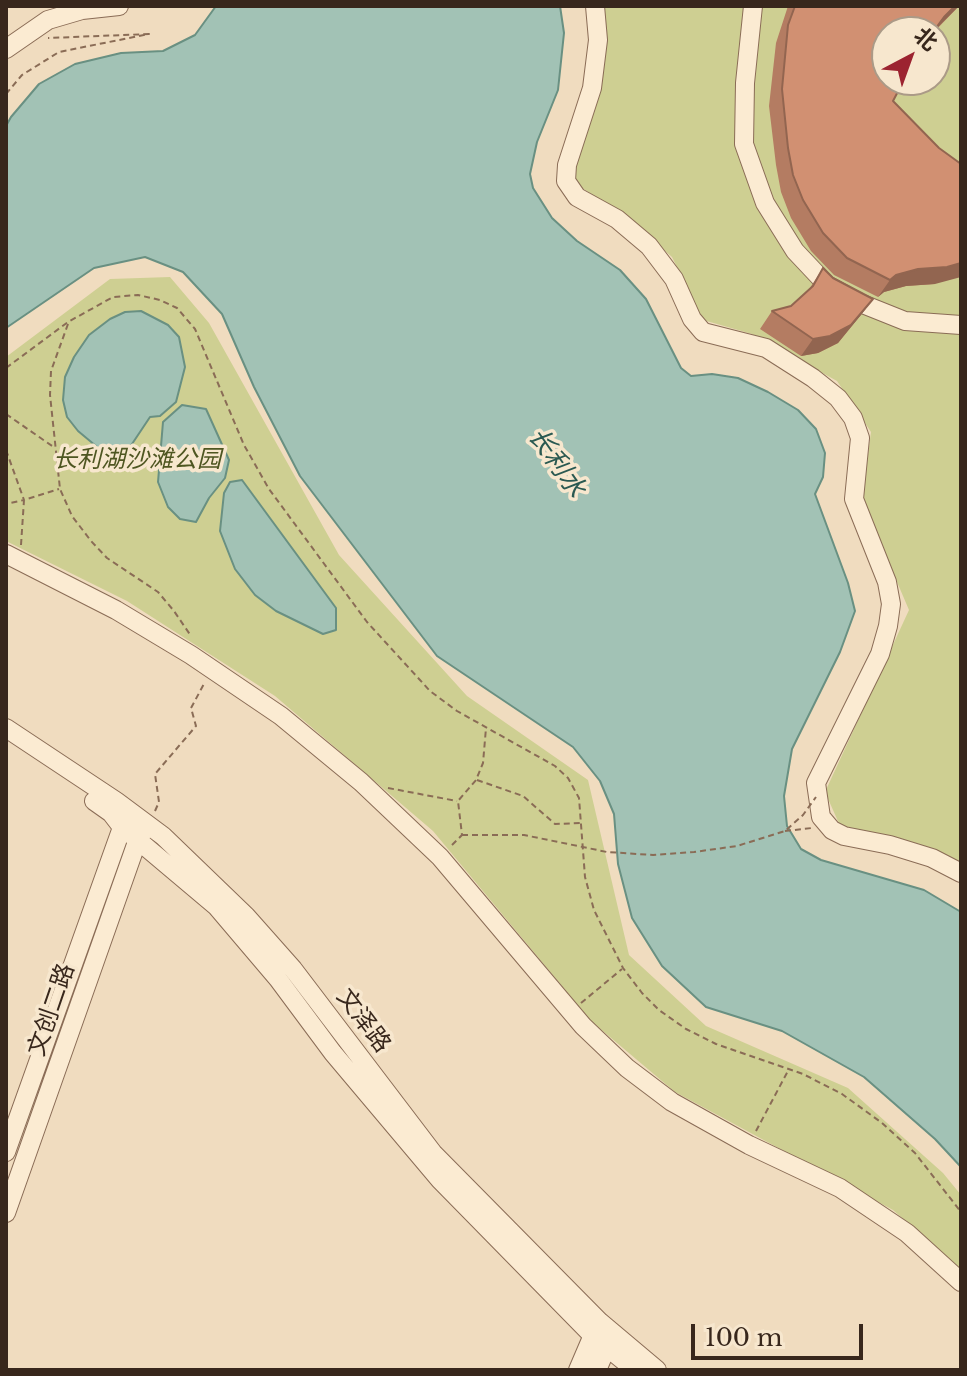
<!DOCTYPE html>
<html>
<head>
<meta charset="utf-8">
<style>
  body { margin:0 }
  #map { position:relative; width:967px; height:1376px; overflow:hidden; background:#f0dcbf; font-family:"Libre Baskerville","Noto Sans SC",serif }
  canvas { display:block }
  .frame { position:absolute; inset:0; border:8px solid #38271c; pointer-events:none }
  .north { position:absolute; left:871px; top:16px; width:80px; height:80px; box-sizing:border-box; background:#f7e7ce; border:2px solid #ab9a87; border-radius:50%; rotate:41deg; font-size:22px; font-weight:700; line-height:32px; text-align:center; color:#38271c }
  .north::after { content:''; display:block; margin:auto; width:28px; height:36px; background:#9c2330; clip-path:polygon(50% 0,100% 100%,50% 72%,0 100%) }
  .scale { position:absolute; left:691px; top:1324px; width:172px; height:36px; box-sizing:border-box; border:4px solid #38271c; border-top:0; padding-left:10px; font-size:24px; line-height:28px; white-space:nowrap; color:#38271c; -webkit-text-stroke:6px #f7e7ce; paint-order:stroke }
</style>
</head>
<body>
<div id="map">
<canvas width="967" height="1376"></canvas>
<div class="frame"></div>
<div class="north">北</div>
<div class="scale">100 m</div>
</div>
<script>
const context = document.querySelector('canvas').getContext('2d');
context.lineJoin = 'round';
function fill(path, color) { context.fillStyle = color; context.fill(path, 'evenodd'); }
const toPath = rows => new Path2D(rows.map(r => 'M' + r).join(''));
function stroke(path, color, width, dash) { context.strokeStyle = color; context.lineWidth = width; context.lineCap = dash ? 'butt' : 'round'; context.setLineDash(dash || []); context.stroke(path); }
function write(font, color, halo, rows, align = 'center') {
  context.font = font + ' "Libre Baskerville","Noto Sans SC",serif'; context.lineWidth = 7; context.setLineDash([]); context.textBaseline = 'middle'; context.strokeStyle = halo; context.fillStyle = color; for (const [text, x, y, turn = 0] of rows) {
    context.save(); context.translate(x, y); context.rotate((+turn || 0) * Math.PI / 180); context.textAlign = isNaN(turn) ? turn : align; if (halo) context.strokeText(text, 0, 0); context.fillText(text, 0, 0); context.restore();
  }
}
const green = toPath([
  [599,6,961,6,961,865,841,828,825,792,909,610,862,500,871,432,837,381,752,334,703,320,672,257,626,217,570,180,606,55],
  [887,32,935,32,935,80,887,80],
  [170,277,209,323,339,555,467,696,588,780,629,955,706,1026,848,1088,943,1173,961,1195,961,1270,893,1210,675,1092,591,1021,433,831,275,696,127,601,6,541,6,357,110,279]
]);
const water = toPath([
  [216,6,560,6,564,33,558,90,537,142,530,174,533,188,552,218,577,241,620,270,646,299,681,368,691,376,712,374,738,378,768,392,798,410,816,429,825,453,823,477,815,494,848,583,855,611,840,652,792,749,784,796,787,826,801,849,821,860,924,890,961,912,961,1167,935,1139,864,1077,782,1031,706,1007,662,966,632,918,618,864,614,814,600,781,573,747,437,656,300,476,254,387,222,314,183,272,145,257,94,268,6,328,6,126,11,117,39,84,75,64,121,53,163,51,195,35,216,6],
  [125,312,141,311,168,325,179,337,185,367,176,402,160,416,150,417,124,456,116,457,102,451,78,431,67,417,63,400,65,377,74,357,89,335,110,319,125,312],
  [182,405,206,409,229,460,225,478,209,498,196,522,180,519,168,507,158,482,163,422,182,405],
  [242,480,336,608,336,630,323,634,276,611,255,595,235,569,220,531,224,493,230,482,242,480]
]);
const path = toPath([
  [6,94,22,75,59,52,149,34,48,38],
  [68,324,51,371,50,395,60,489,72,516,91,541,107,558,158,592,174,611,191,636],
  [6,368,68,322,113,297,138,295,160,300,177,308,195,329,244,445,269,489,367,622,430,691,457,711,555,766,568,778,579,798,585,877,594,910,623,968,642,993,659,1010,686,1029,716,1044,803,1074,842,1094,882,1123,915,1153,961,1212],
  [6,414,55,448],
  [6,450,24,500,6,504],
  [21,545,24,500,59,489],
  [477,780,523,796,555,824,581,823],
  [388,788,457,801],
  [155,811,159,802,155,774,196,726,191,708,205,682],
  [785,831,812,828],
  [452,845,462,835,458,801,476,780,483,763,486,728],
  [581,1003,622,969],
  [756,1131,789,1069]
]);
const minor = toPath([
  [595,6,598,40,592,88,567,165,566,181,577,197,617,219,649,246,674,279,692,319,703,332,766,348,813,378,838,398,853,418,860,438,854,499,887,582,891,604,888,626,880,654,816,783,821,817,832,830,844,836,890,845,932,858,961,873],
  [753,6,745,83,744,144,765,203,795,251,827,285,860,303,905,321,961,325],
  [6,49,48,20,82,10,119,6],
  [6,554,116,610,191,655,281,716,361,782,440,857,583,1026,627,1068,672,1102,749,1145,840,1188,907,1233,961,1282],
  [6,728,116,801,163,836,246,916,293,969,433,1153,600,1322,657,1370],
  [94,801,111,813,121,826,216,906,278,979,333,1053,440,1180,592,1335,635,1370],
  [6,1152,125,819],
  [6,1213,138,839,143,832],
  [578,1370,596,1328],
  [597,1370,610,1340]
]);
const pathBridge = toPath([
  [462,835,524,835,607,852,653,855,694,852,737,846,785,831,803,815,816,797]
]);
const wall = toPath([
  [788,6,959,6,934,32,887,32,893,101,935,284,906,286,884,292,878,297,834,275,811,251,791,218,781,192,776,165,769,106,776,43],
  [823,268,833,278,873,299,860,316,838,343,818,353,801,356,760,329,772,311,791,306,808,291]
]);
const shadedWall = toPath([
  [955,6,959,6,933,32,944,17],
  [961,263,961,277,935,284,906,286,884,292,878,297,890,280,896,275,918,269],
  [873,299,860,316,838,343,818,353,801,356,813,339]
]);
const building = toPath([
  [795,6,955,6,944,17,933,32,887,32,887,80,904,80,893,101,939,148,961,164,961,263,947,267,918,269,896,275,890,280,847,258,823,233,803,200,793,175,788,148,782,89,788,25,795,6],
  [823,268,833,278,873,299,851,325,830,336,813,339,772,311,791,306,813,286,823,268]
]);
const parkNames = [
  ["长利湖沙滩公园",137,460]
];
const streetNames = [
  ["文创二路",52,1010,-71],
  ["文泽路",363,1021,53]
];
const waterNames = [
  ["长利水",556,463,55]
];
fill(green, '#cecf92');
fill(water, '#a2c2b5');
stroke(water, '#699082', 2);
stroke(minor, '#8a6c56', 20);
stroke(path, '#8a6c56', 2, [6, 4]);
stroke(minor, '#fbebd2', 18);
stroke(pathBridge, '#8a6c56', 2, [6, 4]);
fill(wall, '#b47c62');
fill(shadedWall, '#926550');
fill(building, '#d19072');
stroke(building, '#926550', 2);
write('italic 24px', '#4e5621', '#f7e7ce', parkNames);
write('24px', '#38271c', '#f7e7ce', streetNames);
write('italic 26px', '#2a5951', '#f7e7ce', waterNames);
</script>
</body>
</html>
